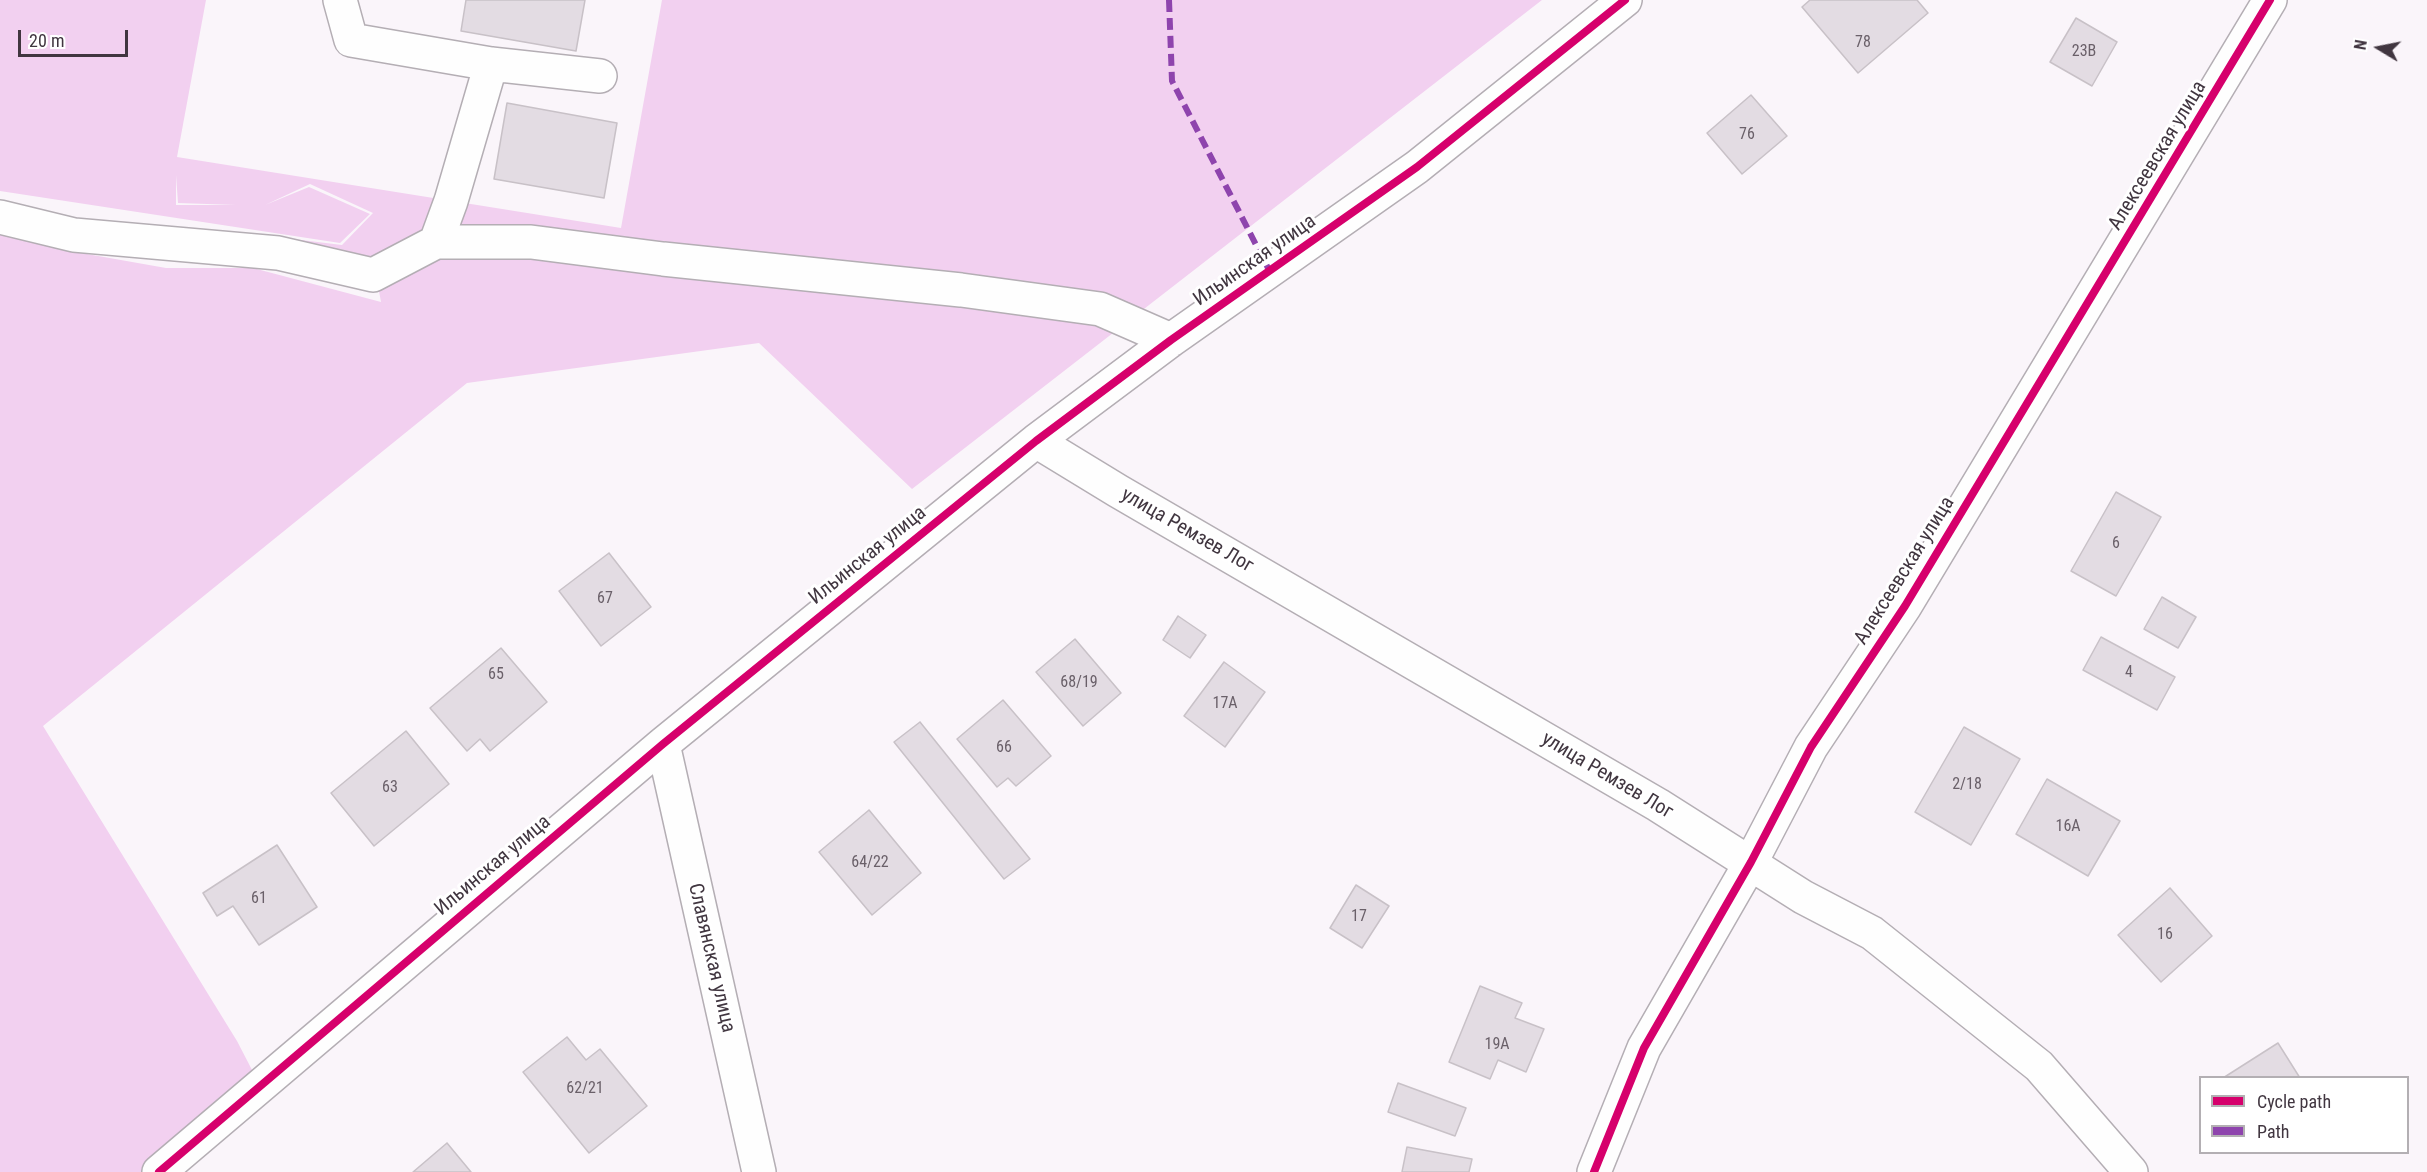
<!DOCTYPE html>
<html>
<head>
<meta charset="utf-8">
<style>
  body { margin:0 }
  #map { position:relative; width:2427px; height:1172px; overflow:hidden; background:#faf5fa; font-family:"Roboto Condensed",sans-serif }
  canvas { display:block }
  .legend { position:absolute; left:2199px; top:1076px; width:210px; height:78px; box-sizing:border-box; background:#fff; border:2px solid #b3afb3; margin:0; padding:8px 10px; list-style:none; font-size:18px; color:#413640 }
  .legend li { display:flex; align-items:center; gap:12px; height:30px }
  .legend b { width:30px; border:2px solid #b3afb3 }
  .north { position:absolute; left:2349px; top:18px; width:60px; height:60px; -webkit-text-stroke:4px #fff; paint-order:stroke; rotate:280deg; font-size:16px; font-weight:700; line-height:24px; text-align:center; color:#413640 }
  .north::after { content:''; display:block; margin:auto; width:21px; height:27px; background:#413640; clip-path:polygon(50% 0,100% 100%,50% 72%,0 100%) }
  .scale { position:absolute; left:18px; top:30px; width:110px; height:27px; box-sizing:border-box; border:3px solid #413640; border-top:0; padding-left:8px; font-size:18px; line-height:21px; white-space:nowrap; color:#413640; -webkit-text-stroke:4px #fff; paint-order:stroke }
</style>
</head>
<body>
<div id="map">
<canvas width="2427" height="1172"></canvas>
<ul class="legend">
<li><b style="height:8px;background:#d6006c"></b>Cycle path</li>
<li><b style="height:8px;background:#8e44ad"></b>Path</li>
</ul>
<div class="north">N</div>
<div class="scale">20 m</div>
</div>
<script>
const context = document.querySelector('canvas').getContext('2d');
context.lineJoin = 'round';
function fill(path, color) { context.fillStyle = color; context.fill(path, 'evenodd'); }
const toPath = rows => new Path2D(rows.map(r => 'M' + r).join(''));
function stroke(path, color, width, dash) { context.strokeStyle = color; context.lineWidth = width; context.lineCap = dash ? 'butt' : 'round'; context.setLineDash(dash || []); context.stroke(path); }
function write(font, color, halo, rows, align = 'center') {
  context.font = font + ' "Roboto Condensed",sans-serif'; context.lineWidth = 6; context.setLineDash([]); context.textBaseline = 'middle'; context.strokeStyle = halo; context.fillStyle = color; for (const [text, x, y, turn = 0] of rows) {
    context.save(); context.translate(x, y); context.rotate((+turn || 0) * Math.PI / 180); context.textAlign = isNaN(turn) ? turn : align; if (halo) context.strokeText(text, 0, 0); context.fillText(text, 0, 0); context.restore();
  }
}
const green = toPath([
  [0,0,206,0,177,157,621,228,662,0,1542,0,912,489,759,343,467,383,43,726,237,1041,265,1095,164,1172,0,1172,0,231,70,251,166,268,253,268,381,302,373,259,285,238,342,245,373,213,310,184,265,205,309,187,370,214,340,243,0,191],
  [176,175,178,203,236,205,176,205]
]);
const building = toPath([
  [466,0,585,0,576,51,461,31,466,0],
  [1810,0,1917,0,1928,13,1858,73,1802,7,1810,0],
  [2076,18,2117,42,2092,86,2050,62,2076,18],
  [1751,95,1787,136,1742,174,1707,133,1751,95],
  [507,103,617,123,604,198,494,179,507,103],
  [2116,492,2161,517,2116,596,2071,571,2116,492],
  [609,553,651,607,601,646,559,591,609,553],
  [2162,597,2196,617,2178,648,2144,629,2162,597],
  [1178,616,1206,635,1190,658,1163,640,1178,616],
  [2101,637,2175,677,2157,710,2083,670,2101,637],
  [1075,639,1121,693,1083,726,1036,672,1075,639],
  [501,648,547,702,490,751,480,739,467,751,430,708,501,648],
  [1224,662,1265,692,1225,747,1184,716,1224,662],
  [1003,700,1051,756,1016,786,1008,778,997,787,957,739,1003,700],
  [920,722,1030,859,1004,879,894,742,920,722],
  [1964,727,2020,759,1971,845,1915,812,1964,727],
  [406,731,449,784,374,846,331,793,406,731],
  [2047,779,2120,821,2088,876,2016,834,2047,779],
  [869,810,921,873,872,915,819,852,869,810],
  [277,845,317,907,259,945,233,906,217,916,203,893,277,845],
  [1356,885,1389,906,1362,948,1330,928,1356,885],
  [2170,888,2212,936,2161,982,2118,935,2170,888],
  [1480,986,1522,1003,1515,1018,1544,1029,1526,1072,1498,1060,1490,1079,1449,1062,1480,986],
  [567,1037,586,1060,600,1049,647,1106,589,1153,523,1072,567,1037],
  [2278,1043,2300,1078,2223,1078,2278,1043],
  [1398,1083,1466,1108,1455,1136,1388,1112,1398,1083],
  [447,1143,471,1172,413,1172,447,1143],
  [1407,1147,1472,1159,1469,1172,1402,1172,1407,1147]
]);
const minor = toPath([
  [340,0,351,40,491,64,600,76],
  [0,217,74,235,278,253,373,275,436,242,451,201,491,64],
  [436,242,531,242,663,259,961,290,1100,309,1171,340],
  [1036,441,1118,491,1658,805,1803,897,1872,933,2039,1066,2131,1172],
  [663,744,759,1172],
  [159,1172,663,744,1036,441,1171,340,1417,167,1625,0],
  [1594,1172,1644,1048,1751,862,1811,747,1905,606,2270,0]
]);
const quiet = toPath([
  [1169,0,1172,81,1270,272]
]);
const cycleway = toPath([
  [159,1172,663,744,1036,441,1171,340,1417,167,1625,0],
  [1594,1172,1644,1048,1751,862,1811,747,1905,606,2270,0]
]);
const numberNames = [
  ["78",1863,43],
  ["23В",2084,52],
  ["76",1747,135],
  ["6",2116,544],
  ["67",605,599],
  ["4",2129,673],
  ["65",496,675],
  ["68/19",1079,683],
  ["17А",1225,704],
  ["66",1004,748],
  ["2/18",1967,785],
  ["63",390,788],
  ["16А",2068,827],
  ["64/22",870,863],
  ["61",259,899],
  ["17",1359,917],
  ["16",2165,935],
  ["19А",1497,1045],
  ["62/21",585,1089]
];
const streetNames = [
  ["Алексеевская улица",2158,156,-59],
  ["Ильинская улица",1255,261,-35],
  ["улица Ремзев Лог",1187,531,30],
  ["Ильинская улица",868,556,-39],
  ["Алексеевская улица",1905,571,-58],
  ["улица Ремзев Лог",1607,776,31],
  ["Ильинская улица",493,866,-40],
  ["Славянская улица",711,958,77]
];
fill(green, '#f2d0f0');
fill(building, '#e3dce3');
stroke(building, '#c8c1c7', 1.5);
stroke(minor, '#b4aeb4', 36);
stroke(minor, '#fefefe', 33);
stroke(quiet, '#8e44ad', 6, [12, 6]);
stroke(cycleway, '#d6006c', 8);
write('16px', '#6a6069', null, numberNames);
write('20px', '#413640', '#fff', streetNames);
</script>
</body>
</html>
